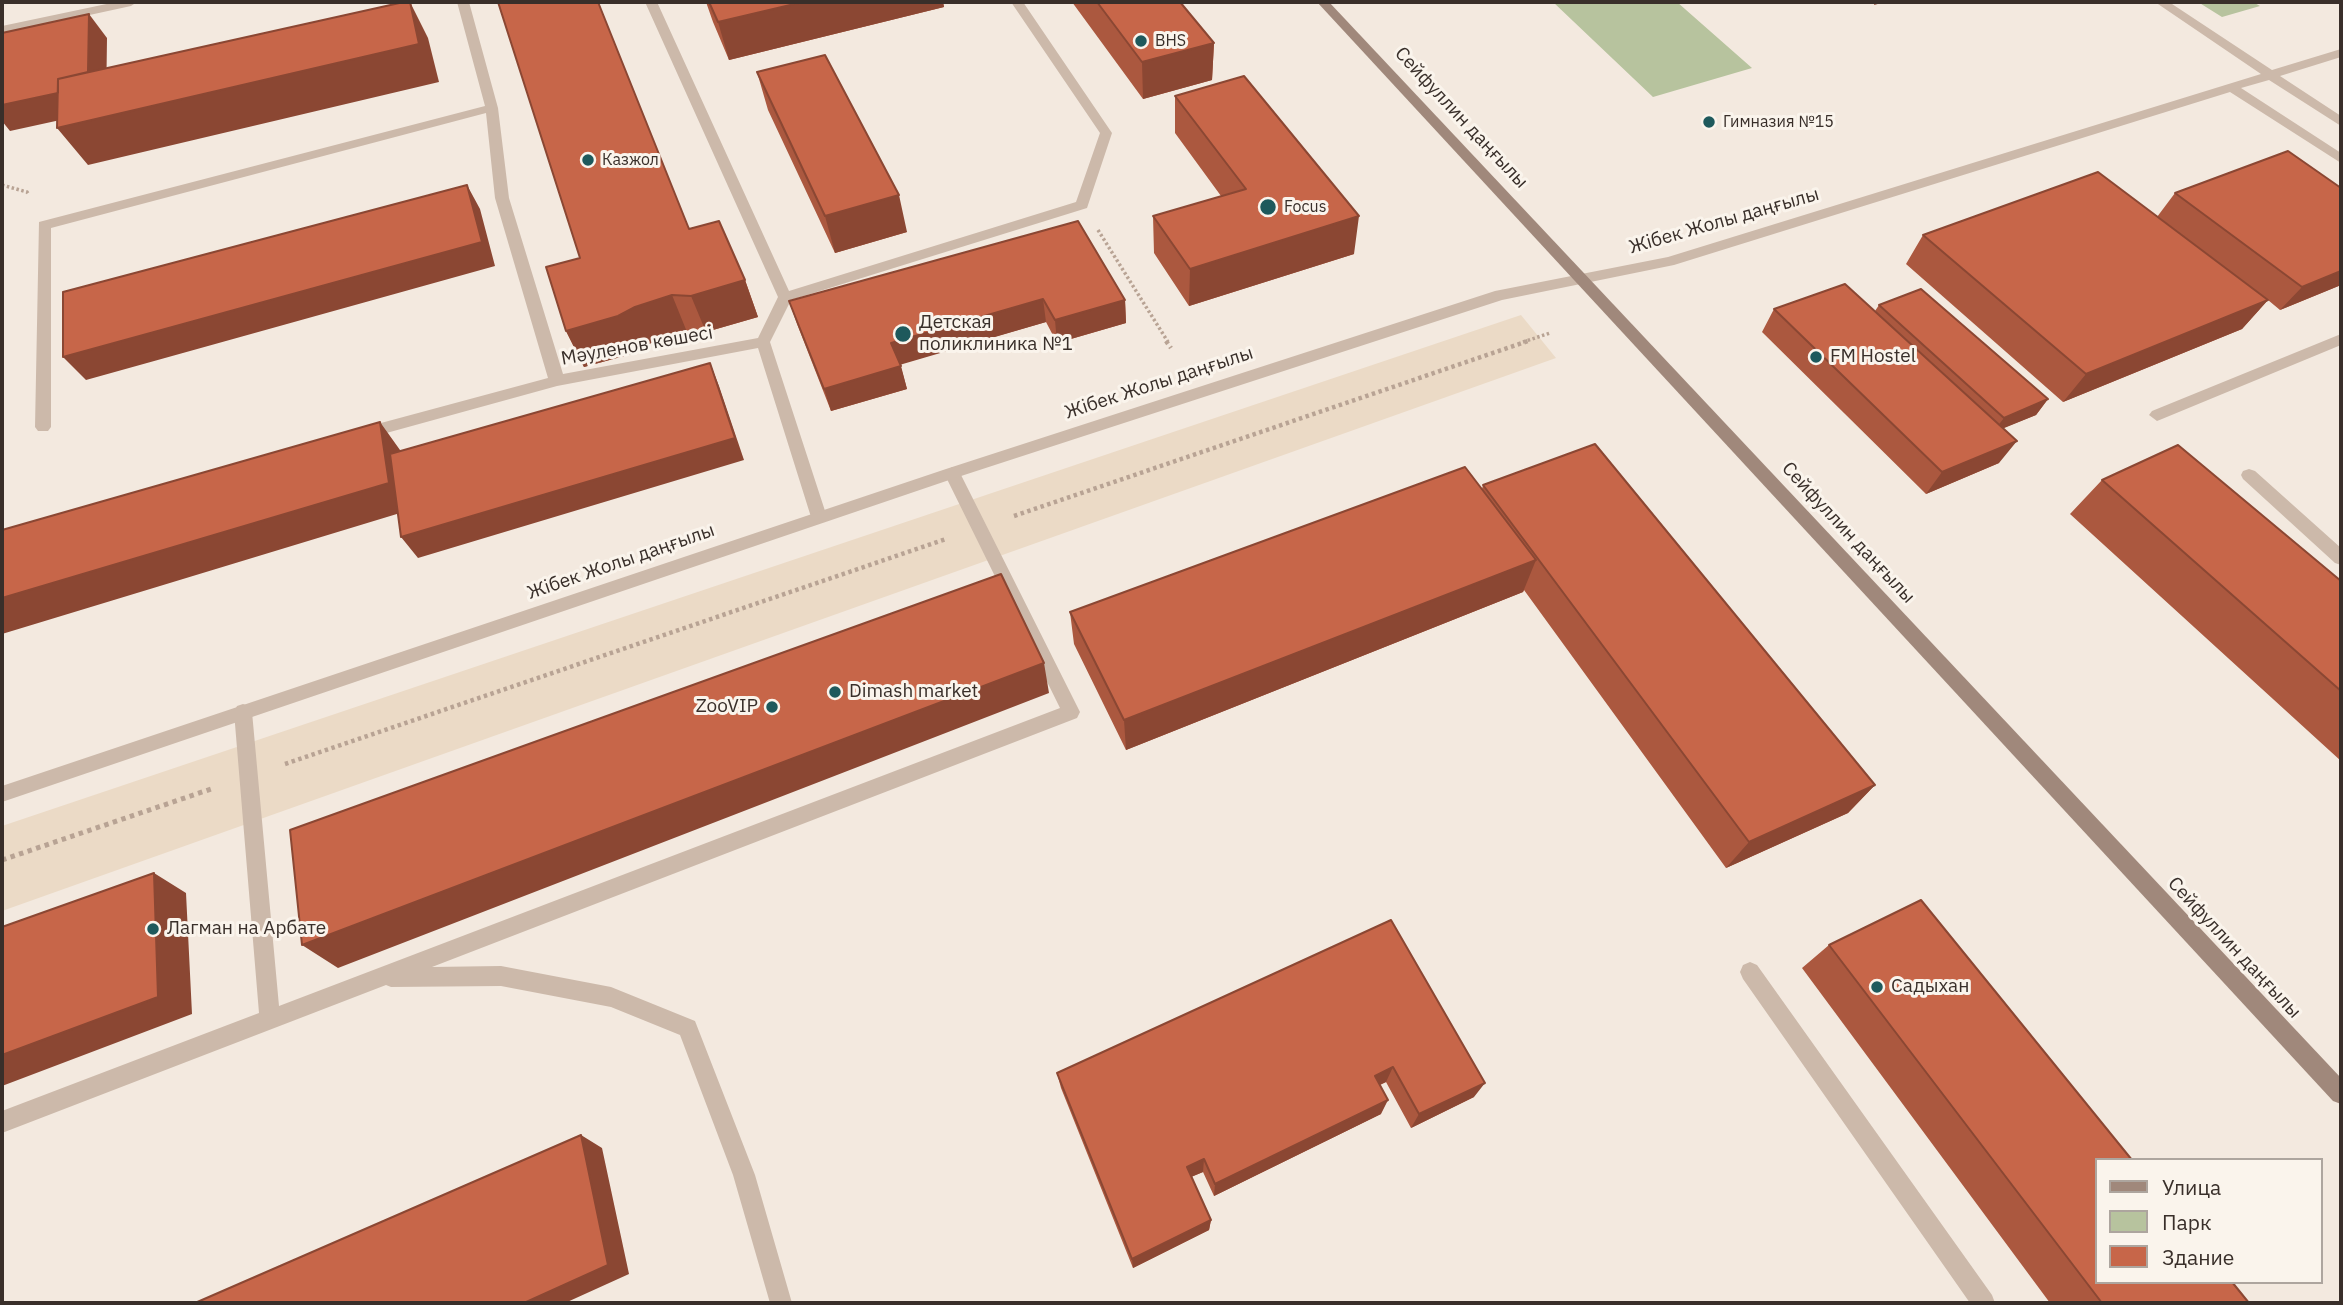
<!DOCTYPE html>
<html>
<head>
<meta charset="utf-8">
<style>
  body { margin:0 }
  #map { position:relative; width:2343px; height:1305px; overflow:hidden; background:#f3e9df; font-family:"IBM Plex Sans",sans-serif }
  canvas { display:block }
  .frame { position:absolute; inset:0; border:4px solid #392f2a; pointer-events:none }
  .legend { position:absolute; left:2095px; top:1158px; width:228px; height:126px; box-sizing:border-box; background:#faf4ec; border:2px solid #ada59e; margin:0; padding:9px 12px; list-style:none; font-size:21px; color:#392f2a }
  .legend li { display:flex; align-items:center; gap:14px; height:35px }
  .legend b { width:35px; border:2px solid #ada59e }
</style>
</head>
<body>
<div id="map">
<canvas width="2343" height="1305"></canvas>
<div class="frame"></div>
<ul class="legend">
<li><b style="height:9px;background:#a0887b"></b>Улица</li>
<li><b style="height:19px;background:#b7c39e"></b>Парк</li>
<li><b style="height:19px;background:#c76649"></b>Здание</li>
</ul>
</div>
<script>
const context = document.querySelector('canvas').getContext('2d');
context.lineJoin = 'round';
function fill(path, color) { context.fillStyle = color; context.fill(path, 'evenodd'); }
const toPath = rows => new Path2D(rows.map(r => 'M' + r).join(''));
function stroke(path, color, width, dash) { context.strokeStyle = color; context.lineWidth = width; context.lineCap = dash ? 'butt' : 'round'; context.setLineDash(dash || []); context.stroke(path); }
function write(font, color, halo, rows, align = 'center') {
  context.font = font + ' "IBM Plex Sans",sans-serif'; context.lineWidth = 6; context.setLineDash([]); context.textBaseline = 'middle'; context.strokeStyle = halo; context.fillStyle = color; for (const [text, x, y, turn = 0] of rows) {
    context.save(); context.translate(x, y); context.rotate((+turn || 0) * Math.PI / 180); context.textAlign = isNaN(turn) ? turn : align; if (halo) context.strokeText(text, 0, 0); context.fillText(text, 0, 0); context.restore();
  }
}
const green = toPath([
  [1553,2,1677,2,1752,68,1653,97],
  [2198,2,2253,2,2260,6,2222,17]
]);
const plaza = toPath([
  [1521,315,1556,358,2,911,2,826]
]);
const pathFar2 = toPath([
  [2,185,27,192,29,195],
  [1098,230,1168,342],
  [1523,342,1550,333]
]);
const pathFar1 = toPath([
  [1166,341,1171,348],
  [1014,516,1528,341],
  [285,764,946,539]
]);
const path = toPath([
  [2,860,214,788]
]);
const lane = toPath([
  [116,2,137,2,131,6,2,34,2,26,116,2],
  [457,2,469,2,498,108,509,198,563,374,758,338,778,297,645,2,657,2,789,291,1076,202,1100,133,1011,2,1023,2,1112,133,1087,208,791,300,770,342,827,517,819,523,811,517,758,348,557,386,361,440,355,438,353,434,355,430,548,378,495,198,486,113,51,228,51,427,48,431,38,431,35,427,39,222,485,106,457,2],
  [952,467,960,473,1077,706,1080,712,1077,718,432,967,501,966,611,987,695,1021,755,1175,792,1303,770,1303,733,1175,680,1035,611,1007,501,986,391,987,386,985,2,1133,2,1111,259,1013,234,712,237,706,243,704,249,706,252,712,279,1006,1060,708,944,473,952,467],
  [2249,469,2255,471,2341,548,2341,565,2335,563,2243,479,2241,475,2243,471,2249,469],
  [1750,962,1757,965,1992,1295,1995,1303,1970,1303,1743,979,1740,972,1743,965,1750,962]
]);
const street = toPath([
  [2155,2,2169,2,2272,70,2341,49,2341,57,2280,76,2341,116,2341,126,2269,80,2241,88,2341,153,2341,163,2230,92,1674,265,1502,300,958,477,2,802,2,786,946,469,1495,291,1668,257,2261,74,2155,2],
  [2341,334,2341,345,2162,419,2157,421,2149,415,2152,411,2341,334]
]);
const secondary = toPath([
  [1317,2,1329,2,2341,1078,2341,1104,2333,1101,1317,2]
]);
const wall = toPath([
  [706,2,943,2,944,7,729,60,713,22],
  [1072,2,1180,2,1214,43,1212,80,1143,99],
  [757,72,907,232,835,253,768,110],
  [1175,96,1354,254,1189,306,1154,253,1153,216,1221,196,1175,133],
  [2175,193,2341,285,2280,310,2268,300,2242,329,2063,402,1906,264,1923,235,2157,217],
  [1078,221,1125,300,1126,323,1057,343,1046,322,900,364,907,389,831,411,797,324,789,301],
  [689,229,745,280,758,317,706,332,687,332,651,343,635,353,584,367,566,331,580,258],
  [1879,305,2048,399,2036,415,2003,428,1999,463,1926,494,1762,332,1774,309,1875,311],
  [2102,480,2341,581,2341,761,2070,514],
  [1483,485,1875,785,1848,813,1726,868,1524,590,1523,592,1126,750,1074,644,1070,612,1482,489],
  [1391,920,1474,1097,1411,1128,1386,1082,1380,1085,1381,1114,1214,1196,1203,1172,1191,1177,1211,1220,1209,1230,1133,1268,1061,1088,1057,1073],
  [1829,945,2249,1303,2050,1303,1802,968]
]);
const shadedWall = toPath([
  [410,2,428,38,439,82,88,165,57,128],
  [803,2,943,2,944,7,729,60,718,22],
  [1875,2,1885,2,1874,5],
  [89,14,107,38,106,110,10,131,2,121,2,105],
  [1214,43,1212,80,1143,99,1142,62],
  [467,185,480,209,495,266,86,380,63,357],
  [899,195,907,232,835,253,825,216],
  [1359,216,1354,254,1189,306,1190,269],
  [2341,271,2341,285,2280,310,2302,287],
  [745,280,758,317,706,332,691,296],
  [672,295,687,332,651,343,635,353,584,367,566,331,635,307],
  [1043,299,1046,322,896,366,891,343],
  [1125,300,1126,323,1057,343,1055,320],
  [2268,300,2242,329,2063,402,2086,374],
  [710,363,719,386,744,460,418,558,401,537],
  [901,366,907,389,831,411,824,389],
  [2048,399,2036,415,1992,433,2004,418],
  [380,422,400,450,410,510,2,634,2,598],
  [2017,441,1999,463,1926,494,1942,472],
  [1536,560,1523,592,1126,750,1124,720],
  [1044,663,1049,693,338,968,302,945],
  [1875,785,1848,813,1726,868,1749,842],
  [154,873,186,893,192,1014,2,1086,2,1055],
  [1393,1067,1386,1082,1368,1090,1375,1076],
  [1485,1083,1474,1097,1411,1128,1419,1114],
  [1388,1100,1381,1114,1214,1196,1215,1184],
  [581,1135,602,1148,629,1274,565,1303,524,1303],
  [1204,1159,1203,1172,1186,1179,1187,1167],
  [1211,1220,1209,1230,1133,1268,1132,1259]
]);
const building = toPath([
  [404,2,410,2,419,44,57,128,58,79,404,2],
  [498,2,598,2,689,229,719,221,745,280,691,296,672,295,635,307,618,316,566,331,546,267,580,258,498,2],
  [709,2,803,2,718,22,709,2],
  [1097,2,1180,2,1214,43,1142,62,1097,2],
  [89,14,88,72,58,79,58,93,2,105,2,33,89,14],
  [825,55,899,195,825,216,757,72,825,55],
  [1244,76,1359,216,1190,269,1153,216,1246,189,1175,96,1244,76],
  [2288,151,2341,188,2341,271,2302,287,2175,193,2288,151],
  [2098,172,2268,300,2086,374,1923,235,2098,172],
  [467,185,482,242,63,357,63,292,467,185],
  [1078,221,1125,300,1055,320,1043,299,891,343,901,366,824,389,789,301,1078,221],
  [1845,284,2017,441,1942,472,1774,309,1845,284],
  [1921,289,2048,399,2004,418,1879,305,1921,289],
  [710,363,735,438,401,537,390,454,710,363],
  [380,422,389,483,2,598,2,530,380,422],
  [1595,444,1875,785,1749,842,1483,485,1595,444],
  [2178,445,2341,581,2341,691,2102,480,2178,445],
  [1465,467,1536,560,1124,720,1070,612,1465,467],
  [1001,574,1044,663,302,945,290,830,1001,574],
  [154,873,158,997,2,1055,2,927,154,873],
  [1921,900,2132,1160,2096,1160,2096,1282,2232,1282,2249,1303,2102,1303,1829,945,1921,900],
  [1391,920,1485,1083,1419,1114,1393,1067,1375,1076,1388,1100,1215,1184,1204,1159,1187,1167,1211,1220,1132,1259,1057,1073,1391,920],
  [581,1135,608,1265,524,1303,195,1303,581,1135]
]);
const markers = [
  [1141,41,7,"#1e595c"],
  [1709,122,7,"#1e595c"],
  [588,160,7,"#1e595c"],
  [1268,207,9,"#1e595c"],
  [903,334,9,"#1e595c"],
  [1816,357,7,"#1e595c"],
  [835,692,7,"#1e595c"],
  [772,707,7,"#1e595c"],
  [153,929,7,"#1e595c"],
  [1877,987,7,"#1e595c"]
];
const farPoinames = [
  ["BHS",1155,41],
  ["Гимназия №15",1723,122],
  ["Казжол",602,160],
  ["Focus",1284,207]
];
const streetNames = [
  ["Сейфуллин даңғылы",1461,118,47],
  ["Жібек Жолы даңғылы",1724,221,-16],
  ["Мәуленов көшесі",637,346,-10],
  ["Жібек Жолы даңғылы",1159,383,-18],
  ["Сейфуллин даңғылы",1848,533,47],
  ["Жібек Жолы даңғылы",621,562,-19],
  ["Сейфуллин даңғылы",2234,948,47]
];
const poiNames = [
  ["Детская",919,323],
  ["поликлиника №1",919,345],
  ["FM Hostel",1830,357],
  ["Dimash market",849,692],
  ["ZooVIP",758,707,"right"],
  ["Лагман на Арбате",167,929],
  ["Садыхан",1891,987]
];
fill(green, '#b7c39e');
fill(plaza, '#ebdac6');
stroke(pathFar2, '#b8a394', 3.5, [2.5, 2.5]);
stroke(pathFar1, '#b8a394', 4.5, [3.5, 3.5]);
stroke(path, '#b8a394', 5, [4.5, 4.5]);
fill(lane, '#ccb9aa');
fill(street, '#ccb9aa');
fill(secondary, '#a0887b');
fill(wall, '#ab583f');
fill(shadedWall, '#8b4733');
fill(building, '#c76649');
stroke(building, '#8b4733', 2);
for (const [x, y, r, color] of markers) { const dot = new Path2D(); dot.arc(x, y, r, 0, 2 * Math.PI); context.fillStyle = color; context.fill(dot); stroke(dot, '#faf4ec', 2.5); }
write('16px', '#392f2a', '#faf4ec', farPoinames, 'left');
write('19px', '#392f2a', '#faf4ec', streetNames);
write('19px', '#392f2a', '#faf4ec', poiNames, 'left');
</script>
</body>
</html>
